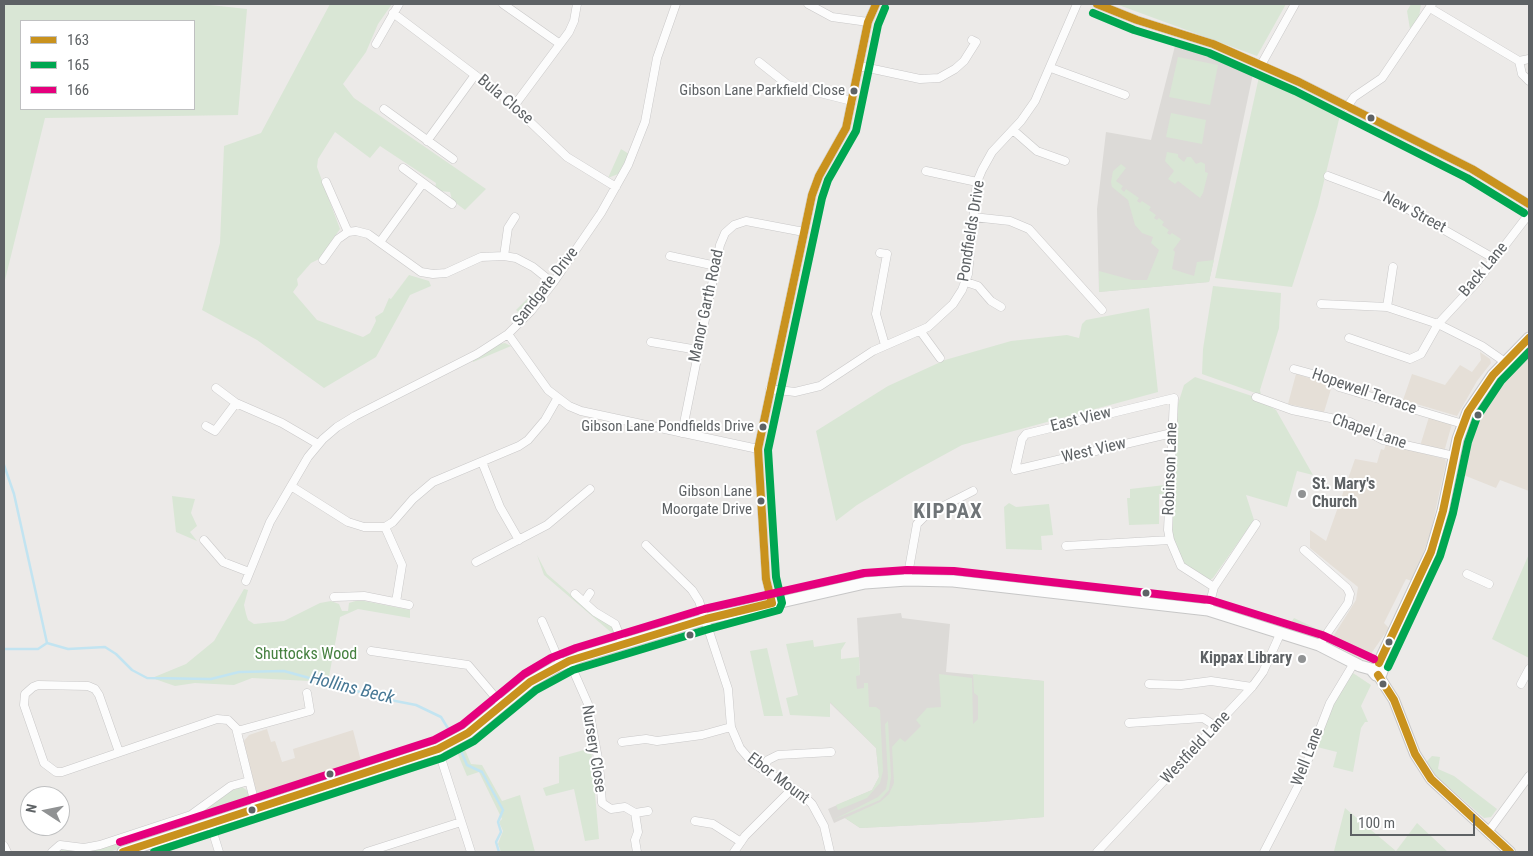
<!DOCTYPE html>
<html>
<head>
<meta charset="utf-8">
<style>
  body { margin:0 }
  #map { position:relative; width:1533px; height:856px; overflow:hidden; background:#eceae8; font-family:"Roboto Condensed",sans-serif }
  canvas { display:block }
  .frame { position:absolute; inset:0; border:5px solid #5e6265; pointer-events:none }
  .legend { position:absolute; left:20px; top:20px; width:175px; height:90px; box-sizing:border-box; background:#fff; border:1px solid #bfc0c1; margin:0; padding:6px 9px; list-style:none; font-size:15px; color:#5e6265 }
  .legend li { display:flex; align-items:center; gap:10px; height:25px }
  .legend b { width:25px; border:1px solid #bfc0c1 }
  .north { position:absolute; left:20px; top:786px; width:50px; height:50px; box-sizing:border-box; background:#fff; border:1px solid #bfc0c1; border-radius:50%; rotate:281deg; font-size:14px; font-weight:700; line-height:20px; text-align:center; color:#5e6265 }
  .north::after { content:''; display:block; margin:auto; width:18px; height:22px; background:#909293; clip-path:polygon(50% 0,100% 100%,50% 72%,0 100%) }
  .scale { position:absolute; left:1350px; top:814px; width:125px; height:22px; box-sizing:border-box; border:2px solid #5e6265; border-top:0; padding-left:6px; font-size:15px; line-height:18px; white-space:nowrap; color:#5e6265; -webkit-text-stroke:4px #fff; paint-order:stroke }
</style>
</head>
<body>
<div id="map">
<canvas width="1533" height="856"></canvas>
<div class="frame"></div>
<ul class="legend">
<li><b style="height:6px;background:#c9921e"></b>163</li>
<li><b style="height:6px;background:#00a651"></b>165</li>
<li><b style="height:6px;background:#e5007d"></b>166</li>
</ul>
<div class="north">N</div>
<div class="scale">100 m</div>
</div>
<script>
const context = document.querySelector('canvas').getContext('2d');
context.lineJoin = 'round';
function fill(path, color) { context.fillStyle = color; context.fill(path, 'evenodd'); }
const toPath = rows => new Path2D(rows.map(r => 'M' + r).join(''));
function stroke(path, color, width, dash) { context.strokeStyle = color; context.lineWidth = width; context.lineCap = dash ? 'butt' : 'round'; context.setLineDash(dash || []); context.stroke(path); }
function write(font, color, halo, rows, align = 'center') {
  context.font = font + ' "Roboto Condensed",sans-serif'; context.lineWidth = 4; context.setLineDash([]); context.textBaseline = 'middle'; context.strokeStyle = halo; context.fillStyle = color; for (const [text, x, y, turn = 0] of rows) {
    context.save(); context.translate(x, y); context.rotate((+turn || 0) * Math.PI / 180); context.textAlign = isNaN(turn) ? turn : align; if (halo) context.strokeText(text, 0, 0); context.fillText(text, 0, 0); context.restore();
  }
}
const commercial = toPath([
  [1529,348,1529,491,1500,480,1496,488,1456,472,1461,449,1471,422,1483,403,1515,359,1517,360],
  [1480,352,1490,359,1491,363,1477,381,1457,416,1403,400,1412,374,1445,385,1460,365,1472,372,1481,360],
  [1296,374,1326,383,1325,387,1331,389,1324,412,1288,404],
  [1429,417,1452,424,1444,452,1420,446],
  [1386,444,1445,459,1446,462,1431,531,1419,565,1412,581,1406,579,1384,623,1389,628,1368,658,1360,659,1332,643,1331,640,1356,600,1358,587,1310,548,1310,530,1326,541,1355,459,1377,463,1381,449,1384,450],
  [267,729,271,742,275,741,282,762,295,758,293,749,353,730,362,765,355,766,258,795,254,787,243,742,249,735]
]);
const education = toPath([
  [1176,42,1254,69,1209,282,1099,292,1097,209,1106,132,1151,140],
  [901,613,902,618,950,624,946,672,1044,681,1044,817,981,822,860,828,845,818,834,823,828,809,872,790,879,777,876,748,829,702,829,677,860,675,857,618]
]);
const green = toPath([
  [4,4,201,4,247,9,238,115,45,118,4,284],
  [21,21,194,21,194,109,21,109],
  [330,4,392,4,378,24,366,52,343,84,354,98,486,189,465,210,452,200,450,192,440,191,435,188,436,183,380,146,370,158,335,132,318,159,317,167,340,229,319,259,311,263,297,279,298,285,293,292,317,320,363,337,370,333,376,321,375,317,383,312,389,298,391,299,409,275,429,281,431,286,410,295,376,357,324,388,257,340,202,310,220,243,224,146,261,133],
  [1116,4,1286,4,1257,56],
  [1411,4,1421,4,1419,17,1410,29,1407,11],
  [1178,57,1218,65,1210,105,1169,97],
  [1260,72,1341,111,1318,206,1292,287,1215,278],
  [1171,113,1206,120,1202,144,1166,137],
  [621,149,629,154,618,174,608,178],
  [1167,152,1178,154,1178,157,1184,162,1187,157,1191,157,1196,164,1201,162,1205,164,1205,172,1208,173,1203,193,1200,198,1178,181,1175,184,1168,179,1174,171,1165,161],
  [1121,164,1126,168,1116,181,1123,186,1121,189,1124,192,1126,189,1139,198,1137,201,1140,203,1142,201,1151,207,1149,210,1156,215,1154,218,1157,220,1159,218,1164,222,1162,225,1169,230,1167,233,1170,235,1172,233,1181,239,1173,250,1175,252,1172,269,1194,276,1197,262,1214,260,1209,282,1099,292,1099,271,1132,280,1147,280,1159,250,1151,243,1153,237,1142,233,1135,225,1128,200,1112,187,1111,182,1113,171],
  [543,283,543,291,522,315,516,310],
  [1213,286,1281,293,1279,328,1260,390,1261,395,1202,374,1203,349],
  [1149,308,1158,392,962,445,907,475,857,505,836,521,816,431,888,386,945,360,1011,341,1067,335,1079,338,1082,324,1086,320],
  [505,343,511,346,473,362,473,359,499,344],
  [1195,377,1252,396,1276,410,1313,475,1297,471,1287,507,1246,495,1254,520,1213,578,1208,581,1185,565,1172,537,1178,404,1184,385],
  [1165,485,1165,494,1159,494,1159,524,1129,525,1127,498,1130,498,1130,489],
  [172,496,195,499,191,513,197,526,190,532,197,541,176,532],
  [1009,503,1016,507,1049,504,1053,535,1041,536,1042,550,1006,549,1004,507],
  [1529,554,1529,658,1492,639],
  [537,555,547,574,594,615,610,624,615,633,613,634,544,575],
  [244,589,248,590,244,605,246,614,248,620,254,624,284,621,320,603,331,601,339,604,342,611,348,611,349,603,359,600,410,610,410,618,358,609,340,617,328,682,252,678,234,685,195,683,175,686,152,678,186,664,214,641],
  [1294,618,1317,629,1323,630,1319,636,1314,637,1288,628],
  [813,640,814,647,846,642,841,650,841,659,859,657,860,675,856,676,857,689,864,688,864,683,868,683,869,707,876,707,880,710,883,771,880,783,867,798,838,810,836,805,872,790,879,777,876,748,830,702,830,717,790,715,786,698,798,695,786,644],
  [767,648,783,716,764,716,750,651],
  [1353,673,1371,685,1361,706,1368,722,1365,722,1361,728,1353,772,1333,767,1337,752,1317,747,1334,703],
  [939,674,972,678,973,724,978,719,978,696,974,693,973,674,1044,681,1044,817,981,822,860,828,845,818,880,802,889,794,894,783,892,747,900,738,905,742,921,726,916,720,927,708,941,707],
  [888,721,891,777,889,790,880,800,833,820,878,797,886,789,888,778,885,724],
  [463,745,471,764,482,765,502,801,520,795,535,852,501,852,498,844,503,831,499,822,502,819,479,772,467,776,456,750],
  [591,748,599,839,585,841,574,789,546,796,543,788,559,783,559,757],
  [1432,756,1440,757,1438,769,1454,776,1497,809,1491,817,1484,818,1435,775,1426,762],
  [242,787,248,791,249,797,245,808,109,852,59,852,63,849,81,850,190,819,228,792],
  [1345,808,1396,851,1417,823,1448,852,1334,851]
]);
const stream = toPath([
  [4,465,14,494,47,643],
  [47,643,68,649,105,647,116,654,132,670,147,678,211,679,239,672,284,671,385,699,416,705,441,717,449,730],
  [4,649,38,649,47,643],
  [461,751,467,765,482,772,503,810,498,822,501,832,496,842,499,852]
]);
const minor = toPath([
  [503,4,560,44],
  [808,4,832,17,868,22],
  [1097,4,1137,20,1213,44,1299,82,1472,169,1529,204],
  [1430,8,1519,61,1529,59],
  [393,13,504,97,567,157,616,187],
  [376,44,399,4],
  [1519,61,1522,74,1529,81],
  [759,62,788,85,852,101],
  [1261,65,1295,4],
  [859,66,920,79,939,78,955,69,964,61,976,42,972,40],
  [1051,68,1125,95],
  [514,106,569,32,574,21,577,4],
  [1347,107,1354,97,1382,78,1432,4],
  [384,109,453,159],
  [1013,130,1037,151,1065,161],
  [427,141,475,75],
  [403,168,452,204],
  [926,171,977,182],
  [1328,176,1392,200,1495,259],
  [326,182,348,232],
  [973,217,1010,221,1029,229,1102,310],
  [380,242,423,183],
  [880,253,887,254,876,314,885,345],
  [504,256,508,228,515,217],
  [670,256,716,266],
  [323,260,338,239,348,232,356,231,368,234,421,272,433,274,446,273,481,257,504,256,516,258,533,267,553,283],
  [966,282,978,286,991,301,1001,307],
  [1321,304,1387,307,1438,324,1482,346,1505,362],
  [1387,307,1393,267],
  [921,332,940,358],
  [508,334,548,390,569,406,581,411,758,449],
  [1349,338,1410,359,1421,354,1438,324,1476,283,1529,214],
  [651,342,698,350],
  [1294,369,1327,378,1339,387,1463,424],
  [216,388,236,403,282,423,318,444],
  [770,389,795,392,820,386,873,351,928,327,953,304,962,290,968,274,977,182,982,170,992,152,1021,121,1035,101,1077,4],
  [1256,397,1292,410,1350,422,1383,440,1454,456],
  [206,426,215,431,236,403],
  [682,433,720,245,725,233,734,225,746,221,804,232],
  [1172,433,1015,470,1022,439,1026,434,1174,398,1168,530,1170,540,1181,566,1214,587],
  [482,462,500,507,519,540],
  [291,486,348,522,364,527,385,527,393,522,413,499,433,482,519,446,528,440,545,420,557,399],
  [385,527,402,565,396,602],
  [204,540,223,562,249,572],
  [646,545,692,590,699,601,728,689,731,727,740,748,753,763,802,794,812,804,824,826,830,852],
  [1066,546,1170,540],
  [1304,550,1347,588,1350,594,1348,603,1319,645],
  [476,562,547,525,590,489],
  [1467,574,1489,584],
  [907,580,917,524,926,515,973,491],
  [246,581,270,522,308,457,323,439,337,427,355,416,477,354,508,334,531,311,553,283,601,213,628,165,645,122,657,58,676,4],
  [575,594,595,612,615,624,623,644],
  [334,597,364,596,409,605],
  [584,602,590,593],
  [772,603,766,579,758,449,812,195,819,176,846,128,868,22,876,4],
  [1208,610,1214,587,1256,524],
  [542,621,561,665],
  [371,651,468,665,502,705],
  [569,661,588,704,599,764,602,803,611,809,625,807,635,813,638,832,635,840,637,852],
  [1149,684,1181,685,1211,681,1252,687],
  [1521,684,1529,669],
  [1129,723,1203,718,1217,727],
  [237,731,310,711,307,693],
  [622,742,646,739,657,741,702,735,731,727],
  [438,749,471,852],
  [119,752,99,695,95,689,88,686,38,685,33,687,25,694,24,705,44,763,56,772,62,772,217,719,228,720,236,728,256,808],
  [762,769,768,760,778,755,831,752],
  [635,813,648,811],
  [695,821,713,824,741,842],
  [210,823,219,852],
  [1488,832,1529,776],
  [4,846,7,852],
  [52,852,60,845,84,848,100,845,191,815,231,786,249,781],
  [367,852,461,822],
  [734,852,745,836,793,788],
  [1097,852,1252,687,1263,672,1281,632],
  [1264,852,1297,788,1330,703,1354,663]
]);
const tertiary = toPath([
  [1378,675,1394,700,1415,754,1431,779,1510,852]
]);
const secondary = toPath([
  [1379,663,1431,552,1443,511,1458,439,1468,412,1493,375,1529,338],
  [1371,669,1376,675,1381,674,1383,668,1379,663],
  [123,852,438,749,468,733,530,682,556,667,580,657,706,619,865,583,907,580,953,581,1208,610,1319,645,1360,666,1371,669]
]);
const bus1 = toPath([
  [1097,4,1137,20,1213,44,1299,82,1472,169,1529,204],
  [772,603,766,579,758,449,812,195,819,176,846,128,868,22,876,4],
  [1379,663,1431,552,1443,511,1458,439,1468,412,1493,375,1529,338],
  [1378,675,1394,700,1415,754,1431,779,1510,852],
  [123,852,438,749,468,733,530,682,569,661,706,619,772,603]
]);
const bus2 = toPath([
  [1093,13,1134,30,1209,53,1295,91,1467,178,1524,213],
  [1388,667,1440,556,1453,513,1468,442,1477,417,1501,381,1529,352],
  [154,852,442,758,474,741,536,690,573,670,709,629,779,610,782,603,776,577,768,450,822,198,828,180,856,131,878,25,885,8]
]);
const bus3 = toPath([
  [120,842,434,740,462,725,524,674,551,658,576,648,704,609,864,573,907,570,954,571,1210,600,1322,635,1374,659]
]);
const markers = [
  [854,91,4.5,"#5e6265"],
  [1371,118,4.5,"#5e6265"],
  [1478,415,4.5,"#5e6265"],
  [763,427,4.5,"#5e6265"],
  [1302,494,5,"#909293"],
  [761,501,4.5,"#5e6265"],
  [1146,593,4.5,"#5e6265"],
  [690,635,4.5,"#5e6265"],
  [1389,642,4.5,"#5e6265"],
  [1302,659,5,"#909293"],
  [1383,684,4.5,"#5e6265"],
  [330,774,4.5,"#5e6265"],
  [252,810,4.5,"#5e6265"]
];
const busNames = [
  ["Gibson Lane Parkfield Close",845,91],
  ["Gibson Lane Pondfields Drive",754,427],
  ["Gibson Lane",752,492],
  ["Moorgate Drive",752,510]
];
const streetNames = [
  ["Bula Close",505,100,40],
  ["New Street",1414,213,28],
  ["Pondfields Drive",972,231,-81],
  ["Back Lane",1484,270,-50],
  ["Sandgate Drive",546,287,-52],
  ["Manor Garth Road",707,306,-78],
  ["Hopewell Terrace",1364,392,19],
  ["East View",1081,420,-14],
  ["Chapel Lane",1369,432,19],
  ["West View",1094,451,-13],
  ["Robinson Lane",1171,469,-88],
  ["Westfield Lane",1196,748,-47],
  ["Nursery Close",593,749,81],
  ["Well Lane",1308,757,-69],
  ["Ebor Mount",778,779,37]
];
const poiNames = [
  ["St. Mary's",1312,485],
  ["Church",1312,503],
  ["Kippax Library",1292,659,"right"]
];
const parkNames = [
  ["Shuttocks Wood",306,655]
];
const waterNames = [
  ["Hollins Beck",352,689,14]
];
const districtNames = [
  ["KIPPAX",948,513]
];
fill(commercial, '#e5dfd7');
fill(education, '#dcdad7');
fill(green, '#d9e6d5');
stroke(stream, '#c2e4f1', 2.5);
stroke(minor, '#c9c8c8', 9);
stroke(tertiary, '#c9c8c8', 12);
stroke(secondary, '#c7c7c7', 13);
stroke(minor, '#fcfcfc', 8);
stroke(tertiary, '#fcfcfc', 10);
stroke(secondary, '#fcfcfc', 11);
stroke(bus1, '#c9921e', 8);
stroke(bus2, '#00a651', 8);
stroke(bus3, '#e5007d', 8);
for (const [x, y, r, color] of markers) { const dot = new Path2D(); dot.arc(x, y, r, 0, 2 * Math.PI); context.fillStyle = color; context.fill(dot); stroke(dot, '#fff', 2); }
write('15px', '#5e6265', '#fff', busNames, 'right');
write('16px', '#5e6265', '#fff', streetNames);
write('bold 16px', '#5e6265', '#fff', poiNames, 'left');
write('16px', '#468140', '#fff', parkNames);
write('italic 18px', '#477895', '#fff', waterNames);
context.letterSpacing = '1px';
write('bold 21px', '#6f7477', '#fff', districtNames);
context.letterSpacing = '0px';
</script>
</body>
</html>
